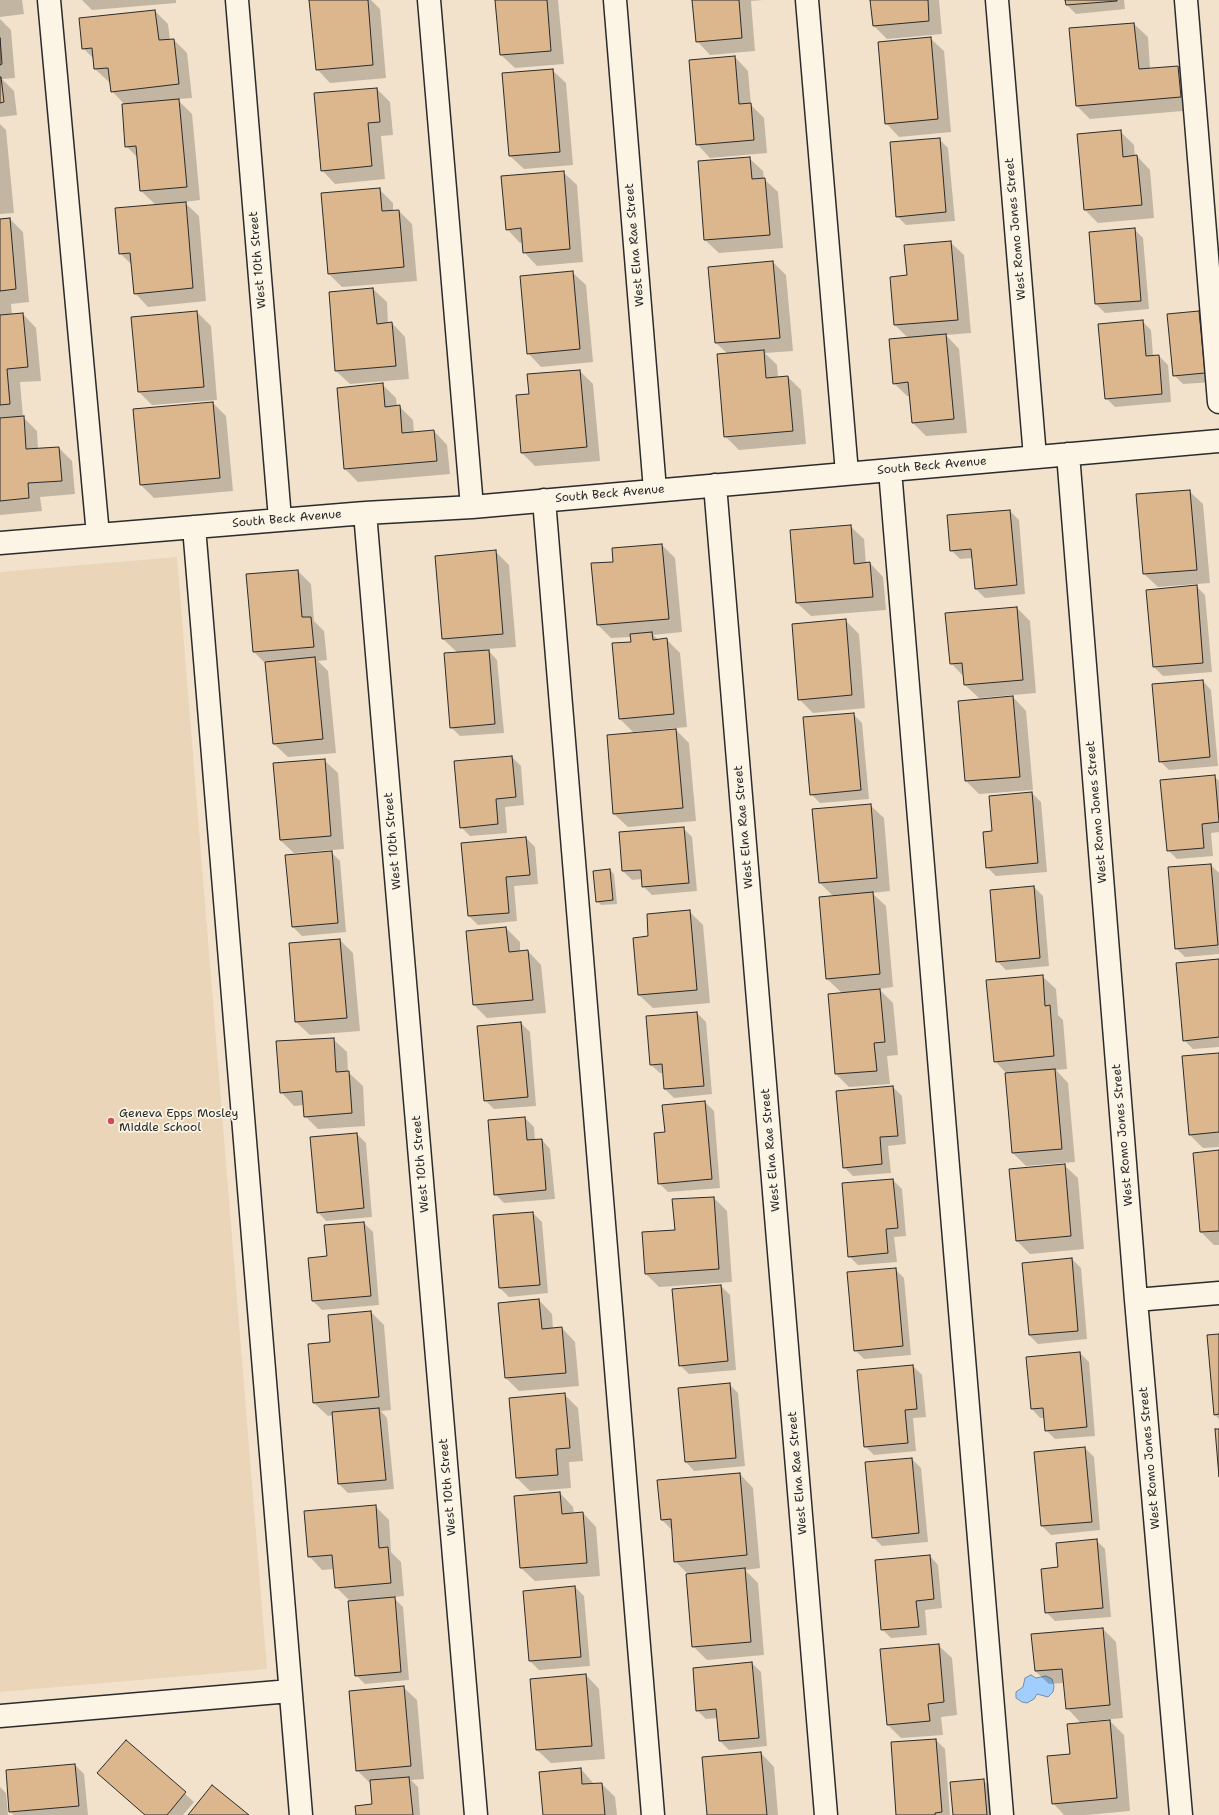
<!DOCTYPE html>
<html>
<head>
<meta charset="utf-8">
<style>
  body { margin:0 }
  canvas { display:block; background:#f2e2cb }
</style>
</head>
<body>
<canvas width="1219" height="1815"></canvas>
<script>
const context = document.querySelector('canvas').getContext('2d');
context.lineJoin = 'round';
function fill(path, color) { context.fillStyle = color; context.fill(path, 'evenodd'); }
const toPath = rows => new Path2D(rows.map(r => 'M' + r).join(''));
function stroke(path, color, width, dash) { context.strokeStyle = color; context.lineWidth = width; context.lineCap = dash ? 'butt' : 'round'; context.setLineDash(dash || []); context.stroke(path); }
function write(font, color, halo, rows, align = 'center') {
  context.font = font + ' "Shantell Sans",sans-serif'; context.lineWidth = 3.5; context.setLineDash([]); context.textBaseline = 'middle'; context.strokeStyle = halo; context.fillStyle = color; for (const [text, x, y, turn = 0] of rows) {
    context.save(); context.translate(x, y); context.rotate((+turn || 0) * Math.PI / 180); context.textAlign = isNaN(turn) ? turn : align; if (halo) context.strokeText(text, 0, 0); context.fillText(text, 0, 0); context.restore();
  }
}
const built = toPath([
  [177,557,267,1669,0,1692,0,572]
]);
const water = toPath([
  [1031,1675,1036,1678,1046,1676,1052,1679,1054,1686,1053,1692,1048,1697,1037,1694,1034,1699,1027,1703,1022,1702,1016,1698,1016,1692,1023,1687,1025,1678,1031,1675]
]);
const shadow = toPath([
  [0,0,22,0,24,14,0,17],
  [82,0,176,0,176,3,92,10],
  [316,0,371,0,380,9,386,78,330,83,317,69],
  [496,0,558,0,564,64,515,68,501,55],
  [693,0,763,0,751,1,755,51,710,55,697,41],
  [871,0,939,0,942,34,887,39,874,26],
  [1066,0,1124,0,1125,9,1076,14,1067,5],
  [155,11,168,24,170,40,174,40,187,53,192,98,177,99,192,114,200,200,184,202,199,216,206,301,148,307,135,293,132,265,120,253,156,205,141,191,138,158,126,146,125,105,112,91,111,82,109,82,95,69,94,59,83,48],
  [0,19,11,30,15,78,2,79,14,91,17,115,0,117],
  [1134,24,1148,37,1150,69,1178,67,1191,80,1194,110,1090,119,1077,106,1070,29],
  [930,38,944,51,951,132,899,137,886,123],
  [735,57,748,71,751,105,764,118,767,153,710,158,697,144],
  [552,70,566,83,573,165,524,169,510,156,503,74],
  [377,89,390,102,393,135,381,136,385,179,335,184,322,170],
  [0,124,6,130,14,213,0,214],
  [1120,131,1134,145,1135,157,1137,156,1150,170,1154,218,1098,223,1085,210,1078,135],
  [939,139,948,148,955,221,906,225,897,216],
  [749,158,763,171,764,179,778,192,783,248,719,253,705,240],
  [563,172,577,185,583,262,537,266,524,252,523,242,520,243,507,229],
  [379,189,393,203,393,211,399,211,412,224,417,281,342,287,329,274],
  [10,219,23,232,29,302,11,304,12,315,23,314,36,328,41,381,20,382,23,417,37,431,38,449,59,448,72,461,75,494,40,497,42,511,0,515,0,220],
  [1134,229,1143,238,1149,309,1105,313,1096,304,1090,233],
  [950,242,964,255,971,333,946,335,959,349,967,433,926,436,913,423,911,396,907,396,894,383,909,339,895,325,891,278,908,276],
  [773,262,786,275,793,351,765,353,777,365,778,377,788,377,801,390,806,444,739,450,725,436,728,354,716,343],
  [572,272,586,285,593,362,541,367,528,353],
  [373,289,387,302,388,324,392,323,405,337,409,379,350,384,336,371],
  [197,312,211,326,217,400,152,405,139,392,132,318],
  [1199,312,1208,321,1213,382,1183,384,1174,375,1168,315],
  [1142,321,1151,330,1153,356,1159,356,1168,365,1171,402,1115,407,1106,398],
  [580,371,593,384,600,461,535,466,522,453,530,395],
  [383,385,396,398,397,407,399,406,413,420,414,433,434,431,447,445,450,474,358,482,345,469,338,388],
  [213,403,226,416,233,491,154,498,141,485],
  [1189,491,1203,504,1210,583,1158,587,1144,574],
  [1010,511,1019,520,1025,594,985,598,976,589,973,558,960,559,951,550],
  [850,526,864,539,866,564,870,563,883,577,886,610,811,616,797,603,791,531],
  [662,545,675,558,682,632,653,635,659,640,667,640,680,653,687,727,633,732,619,718,632,643,631,637,611,638,598,625,593,564,614,562],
  [496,552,509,565,516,647,487,649,497,660,504,733,460,736,451,727,458,653,443,639],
  [298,571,311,584,314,621,324,631,327,660,318,661,328,671,336,753,288,757,274,744,266,664,254,652],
  [1196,586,1205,595,1212,672,1163,676,1154,667],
  [1017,608,1030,621,1036,693,979,698,965,685,964,677,951,663],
  [845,620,859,634,865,708,813,713,799,699],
  [1203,681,1211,690,1218,766,1169,770,1160,761],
  [1013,697,1026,711,1033,790,979,794,966,781],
  [853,714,862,723,869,799,820,803,811,794],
  [676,730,689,743,696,821,628,827,614,814],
  [512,757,521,766,524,805,505,807,507,833,470,836,461,827],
  [324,760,338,773,344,849,294,853,280,840],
  [1214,776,1219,781,1219,832,1211,833,1213,856,1177,859,1168,850],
  [1032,793,1041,802,1047,872,996,876,987,867,993,832],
  [870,805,884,818,890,891,872,893,886,906,893,987,879,989,893,1003,898,1055,887,1056,890,1084,849,1087,836,1074,842,993,827,979,833,896,820,883],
  [683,828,692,837,697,891,652,895,643,886,642,879,632,880,623,871],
  [526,838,535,847,538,884,514,886,517,921,478,925,469,916],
  [331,852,340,861,346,932,302,936,293,927,286,856],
  [1211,865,1219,873,1219,954,1185,957,1176,948],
  [610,870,614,874,617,904,601,905,597,901],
  [1034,887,1043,896,1049,966,1006,970,997,961],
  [690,912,703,925,710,1003,653,1008,639,995,634,938,650,937],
  [506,928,520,942,520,952,528,951,541,965,546,1013,487,1018,474,1005],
  [340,940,353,953,360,1031,310,1035,296,1022],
  [1219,960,1219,1047,1193,1049,1184,1040],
  [1042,976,1056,989,1058,1015,1063,1020,1067,1069,1056,1070,1068,1083,1075,1162,1026,1166,1013,1153,1007,1074,995,1061],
  [697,1013,706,1022,712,1094,674,1098,665,1089,664,1073,660,1073,651,1065],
  [521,1023,530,1032,536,1106,494,1109,485,1100],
  [333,1039,347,1052,348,1072,363,1086,365,1126,318,1129,305,1116,304,1105,294,1106,281,1092],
  [1219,1054,1219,1147,1203,1148,1190,1135],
  [893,1087,902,1096,906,1144,888,1146,891,1173,853,1176,844,1167],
  [705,1102,714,1111,720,1188,668,1192,659,1183,666,1133],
  [525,1118,534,1127,535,1141,542,1140,550,1149,555,1199,504,1203,495,1194],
  [357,1134,366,1143,372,1217,326,1221,318,1212],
  [1219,1151,1219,1245,1214,1245,1201,1232,1194,1153],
  [1064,1165,1078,1178,1084,1249,1030,1254,1017,1241],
  [893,1180,902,1189,906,1236,894,1237,897,1262,858,1265,849,1256,843,1184],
  [714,1198,727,1211,732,1282,659,1287,646,1274],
  [533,1213,542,1222,548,1293,509,1297,500,1288],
  [364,1223,373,1232,379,1305,322,1310,313,1301,328,1257],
  [1072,1259,1081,1268,1087,1339,1038,1344,1029,1335],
  [895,1269,904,1278,911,1355,864,1359,855,1350],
  [721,1286,730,1295,736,1370,689,1374,680,1365],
  [539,1300,552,1314,553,1329,562,1328,575,1342,579,1386,519,1391,506,1378],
  [371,1312,384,1325,391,1410,381,1411,387,1418,394,1489,348,1493,339,1484,333,1415,328,1416,314,1403,331,1343],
  [1219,1335,1219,1419,1214,1414],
  [1080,1353,1089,1362,1095,1436,1055,1439,1046,1430,1045,1418,1040,1418,1032,1409,1027,1357],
  [913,1366,922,1375,926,1417,913,1418,916,1451,874,1455,865,1446],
  [729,1384,738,1393,745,1466,694,1471,686,1462],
  [565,1395,578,1408,583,1461,569,1462,571,1488,530,1491,517,1478],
  [1085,1448,1094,1457,1100,1530,1051,1535,1042,1526],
  [912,1459,921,1468,928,1542,882,1546,873,1537],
  [740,1474,753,1488,760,1568,745,1570,758,1583,764,1655,707,1660,693,1646,688,1574,675,1561,673,1531,662,1520],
  [560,1493,573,1507,574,1514,583,1513,596,1527,600,1576,535,1581,521,1568,515,1497],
  [375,1506,389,1520,391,1552,401,1562,404,1596,393,1597,403,1607,409,1680,365,1684,356,1675,351,1602,336,1587,334,1569,322,1570,309,1556],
  [1096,1540,1105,1549,1111,1617,1055,1621,1046,1612,1059,1568],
  [930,1556,938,1565,942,1608,925,1610,927,1635,891,1638,882,1629],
  [575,1587,584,1596,590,1666,539,1670,530,1661,524,1592],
  [1103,1629,1116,1642,1123,1718,1080,1722,1067,1708,1064,1683,1049,1684,1035,1671],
  [938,1645,952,1658,957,1715,941,1717,943,1735,901,1738,888,1725],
  [752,1663,761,1672,767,1746,729,1750,720,1741,718,1718,706,1719,697,1710],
  [586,1675,599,1689,605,1759,551,1763,537,1750,531,1680],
  [403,1687,417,1700,424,1779,411,1780,418,1787,420,1815,357,1815,373,1805,371,1784,357,1770],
  [1110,1721,1124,1735,1130,1811,1086,1815,1064,1815,1053,1803,1071,1755],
  [936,1740,945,1749,950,1815,897,1815],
  [126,1741,194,1802,183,1815,145,1815,98,1773],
  [761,1753,774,1767,778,1815,708,1815],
  [75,1765,84,1774,88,1815,14,1815,10,1812],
  [581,1769,594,1784,602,1784,615,1797,617,1815,544,1815],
  [983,1780,992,1789,995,1815,954,1815],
  [0,1787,6,1793,8,1815,0,1815]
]);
const building = toPath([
  [309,0,368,0,373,65,316,70,309,0],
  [495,0,547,0,551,51,500,55,495,0],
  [692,0,739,0,742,38,696,42,692,0],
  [870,0,928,0,929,21,873,26,870,0],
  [1065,0,1117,0,1117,1,1066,5,1065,0],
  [155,10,159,40,174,39,179,84,111,92,108,68,94,69,92,48,82,49,79,18,155,10],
  [1134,23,1139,69,1178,66,1181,97,1076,106,1069,28,1134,23],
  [931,37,938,119,885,124,878,42,931,37],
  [0,38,2,64,0,65,0,38],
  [735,56,739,104,751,103,754,140,696,145,689,60,735,56],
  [553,69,560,152,509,156,502,73,553,69],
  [0,77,1,77,4,102,0,103,0,77],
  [377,88,380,122,368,123,372,166,321,171,314,93,377,88],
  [179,99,187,187,140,191,136,146,125,147,122,104,179,99],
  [1121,130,1123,157,1137,155,1142,205,1084,210,1077,134,1121,130],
  [940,138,946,212,896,217,890,142,940,138],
  [750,157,752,179,765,178,770,235,704,240,698,161,750,157],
  [564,171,570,249,523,253,521,228,506,230,501,176,564,171],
  [380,188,382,211,399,210,404,267,328,274,321,193,380,188],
  [186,202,193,288,134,294,130,253,119,254,115,208,186,202],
  [10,218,16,289,0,291,0,219,10,218],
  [1135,228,1141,301,1095,304,1089,232,1135,228],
  [951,241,958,320,894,325,890,277,907,275,904,245,951,241],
  [773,261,780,338,715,343,708,267,773,261],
  [573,271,580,349,527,354,520,276,573,271],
  [373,288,377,324,392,322,396,366,335,371,329,292,373,288],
  [197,311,204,387,138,392,131,317,197,311],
  [1199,311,1205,373,1173,376,1167,314,1199,311],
  [23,313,28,367,7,369,10,404,0,405,0,315,23,313],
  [1143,320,1146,356,1159,355,1162,394,1105,399,1098,324,1143,320],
  [946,334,954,419,912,423,908,382,893,384,889,339,946,334],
  [764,350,766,378,788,376,793,431,724,437,717,354,764,350],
  [580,370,587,447,521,453,516,395,529,394,527,374,580,370],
  [383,383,385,407,400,405,402,433,434,430,437,461,344,469,337,388,383,383],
  [213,402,220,478,140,485,133,409,213,402],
  [24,416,26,449,59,447,62,481,28,483,29,498,0,501,0,418,24,416],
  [1190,490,1197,570,1143,574,1136,494,1190,490],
  [1010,510,1017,585,975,589,971,549,950,551,947,515,1010,510],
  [851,525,854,564,870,562,873,597,796,603,790,530,851,525],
  [662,544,669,619,597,625,591,563,613,562,612,548,662,544],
  [496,550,503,634,442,639,435,556,496,550],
  [298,570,302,617,311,617,314,647,253,652,246,574,298,570],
  [1197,585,1203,663,1153,667,1146,590,1197,585],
  [1017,607,1023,680,964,685,962,663,950,664,945,613,1017,607],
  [846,619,852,695,798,700,792,624,846,619],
  [652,632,653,640,667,638,674,714,619,719,612,643,631,642,630,634,652,632],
  [489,650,495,724,450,728,444,653,489,650],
  [315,657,323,739,273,744,265,662,315,657],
  [1203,680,1210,757,1159,762,1152,684,1203,680],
  [1013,696,1020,777,965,781,958,701,1013,696],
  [854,713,861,790,810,795,803,717,854,713],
  [676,729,683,808,613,814,607,735,676,729],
  [512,756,516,797,496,799,498,824,460,828,454,761,512,756],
  [325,759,331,836,280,840,273,763,325,759],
  [1215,775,1219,822,1202,824,1204,848,1167,851,1160,780,1215,775],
  [1032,792,1038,863,986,868,983,832,992,831,989,796,1032,792],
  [871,804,877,878,819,883,812,809,871,804],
  [684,827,689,883,642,887,641,870,622,871,619,832,684,827],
  [526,837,530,875,506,877,509,913,468,916,461,843,526,837],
  [332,851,338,923,292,927,285,855,332,851],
  [1211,864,1218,945,1175,949,1168,867,1211,864],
  [610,869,613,900,596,902,593,871,610,869],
  [1034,886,1040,958,996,962,990,890,1034,886],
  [873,892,880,974,826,979,819,897,873,892],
  [690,910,697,990,638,995,633,938,648,936,647,914,690,910],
  [506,927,509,952,528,950,533,1000,473,1005,466,931,506,927],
  [340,939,347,1018,295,1022,289,943,340,939],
  [1219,959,1219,1037,1183,1041,1176,963,1219,959],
  [1043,975,1045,1006,1050,1005,1054,1056,994,1062,986,980,1043,975],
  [880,989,885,1042,874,1043,877,1071,835,1074,828,994,880,989],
  [697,1012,704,1086,664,1089,662,1064,650,1065,646,1016,697,1012],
  [521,1022,528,1097,484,1101,477,1026,521,1022],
  [334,1038,336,1072,349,1071,352,1113,304,1117,302,1091,280,1093,276,1041,334,1038],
  [1219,1053,1219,1132,1189,1135,1182,1056,1219,1053],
  [1055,1069,1062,1149,1012,1153,1005,1073,1055,1069],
  [893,1086,898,1136,880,1137,882,1164,843,1168,836,1091,893,1086],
  [705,1101,712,1179,658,1184,654,1133,665,1132,662,1105,705,1101],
  [525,1117,527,1140,542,1139,546,1190,494,1195,488,1120,525,1117],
  [357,1133,364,1208,317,1213,310,1137,357,1133],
  [1219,1150,1219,1231,1200,1232,1193,1153,1219,1150],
  [1065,1164,1071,1236,1016,1241,1009,1169,1065,1164],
  [893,1179,898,1228,886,1229,888,1253,848,1257,842,1183,893,1179],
  [714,1197,719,1269,645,1274,642,1232,675,1230,672,1199,714,1197],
  [533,1212,540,1285,499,1288,493,1215,533,1212],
  [364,1222,371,1296,312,1301,308,1258,327,1256,324,1225,364,1222],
  [1072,1258,1078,1331,1029,1335,1022,1263,1072,1258],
  [896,1268,903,1346,854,1351,847,1272,896,1268],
  [721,1285,728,1361,679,1366,672,1289,721,1285],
  [539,1299,542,1329,562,1327,566,1373,505,1378,498,1303,539,1299],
  [371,1311,379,1397,313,1403,308,1344,330,1342,328,1315,371,1311],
  [1219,1334,1219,1414,1214,1415,1207,1335,1219,1334],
  [1080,1352,1087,1427,1045,1431,1043,1408,1031,1409,1026,1357,1080,1352],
  [913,1365,917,1409,905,1410,908,1443,864,1447,857,1370,913,1365],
  [730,1383,736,1458,685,1462,678,1388,730,1383],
  [565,1393,570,1448,556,1449,558,1475,516,1478,509,1398,565,1393],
  [379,1408,386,1480,338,1484,332,1412,379,1408],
  [1215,1429,1219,1429,1219,1477,1215,1429],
  [1085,1447,1092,1522,1041,1526,1034,1452,1085,1447],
  [912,1458,919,1533,872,1538,865,1462,912,1458],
  [740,1473,747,1555,674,1562,671,1519,661,1520,657,1480,740,1473],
  [560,1492,562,1514,583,1512,587,1563,520,1568,514,1496,560,1492],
  [376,1505,379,1548,388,1547,391,1583,335,1588,332,1555,308,1557,304,1511,376,1505],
  [1097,1539,1103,1608,1045,1613,1041,1569,1058,1567,1056,1543,1097,1539],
  [930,1555,934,1599,916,1601,919,1627,881,1630,875,1560,930,1555],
  [745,1568,751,1642,692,1647,686,1574,745,1568],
  [575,1586,581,1657,529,1661,523,1591,575,1586],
  [395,1597,401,1672,355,1676,348,1601,395,1597],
  [1103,1628,1110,1705,1066,1709,1062,1669,1035,1671,1031,1634,1103,1628],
  [939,1644,944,1702,928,1704,930,1721,887,1725,880,1649,939,1644],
  [752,1662,759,1738,719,1741,716,1709,696,1711,693,1668,752,1662],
  [586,1674,592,1746,536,1750,530,1679,586,1674],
  [404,1686,411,1766,356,1771,349,1691,404,1686],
  [1110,1720,1117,1798,1052,1804,1047,1756,1070,1754,1067,1724,1110,1720],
  [936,1739,942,1812,935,1813,935,1815,896,1815,891,1742,936,1739],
  [126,1740,186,1792,167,1815,145,1815,97,1773,126,1740],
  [761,1752,767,1815,707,1815,702,1757,761,1752],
  [75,1764,79,1806,9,1812,6,1770,75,1764],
  [581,1768,582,1784,602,1783,605,1815,543,1815,539,1772,581,1768],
  [409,1777,413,1815,356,1815,355,1806,372,1804,370,1780,409,1777],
  [984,1779,987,1815,953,1815,950,1782,984,1779],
  [212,1785,249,1815,188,1815,212,1785]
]);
const minor = toPath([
  [49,0,98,535],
  [237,0,280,519],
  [429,0,472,507],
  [615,0,655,490],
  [807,0,847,473],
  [997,0,1035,457],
  [1186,0,1219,402],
  [1068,454,1136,1300,1181,1815],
  [890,470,1002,1815],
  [715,485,826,1815],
  [544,500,653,1815],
  [365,513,476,1815],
  [194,527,301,1815],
  [0,543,365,513,472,507,1219,441],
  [1136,1300,1219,1293],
  [0,1716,290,1691]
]);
const markers = [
  [111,1121,4,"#d1495b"]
];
const streetNames = [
  ["West Romo Jones Street",1016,229,-95],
  ["West Elna Rae Street",635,245,-95],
  ["West 10th Street",258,260,-95],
  ["South Beck Avenue",932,466,-5],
  ["South Beck Avenue",610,494,-5],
  ["South Beck Avenue",287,519,-5],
  ["West Romo Jones Street",1097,812,-95],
  ["West Elna Rae Street",744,827,-95],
  ["West 10th Street",393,841,-95],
  ["West Romo Jones Street",1123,1135,-95],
  ["West Elna Rae Street",771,1150,-95],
  ["West 10th Street",421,1164,-95],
  ["West Romo Jones Street",1150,1458,-95],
  ["West Elna Rae Street",798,1473,-95],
  ["West 10th Street",448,1487,-95]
];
const poiNames = [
  ["Geneva Epps Mosley",119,1114],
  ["Middle School",119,1128]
];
fill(built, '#ebd5b8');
fill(water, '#a1cefc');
stroke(water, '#728da8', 1);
fill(shadow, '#0003');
fill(building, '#dcb68d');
stroke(building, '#2b2b2b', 1);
stroke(minor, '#2b2b2b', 25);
stroke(minor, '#fcf5e5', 22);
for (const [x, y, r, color] of markers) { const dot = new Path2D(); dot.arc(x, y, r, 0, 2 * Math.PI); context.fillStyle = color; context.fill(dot); stroke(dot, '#fcf5e5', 1.5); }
write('12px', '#2b2b2b', '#fcf5e5', streetNames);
write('12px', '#2b2b2b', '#fcf5e5', poiNames, 'left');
</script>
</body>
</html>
